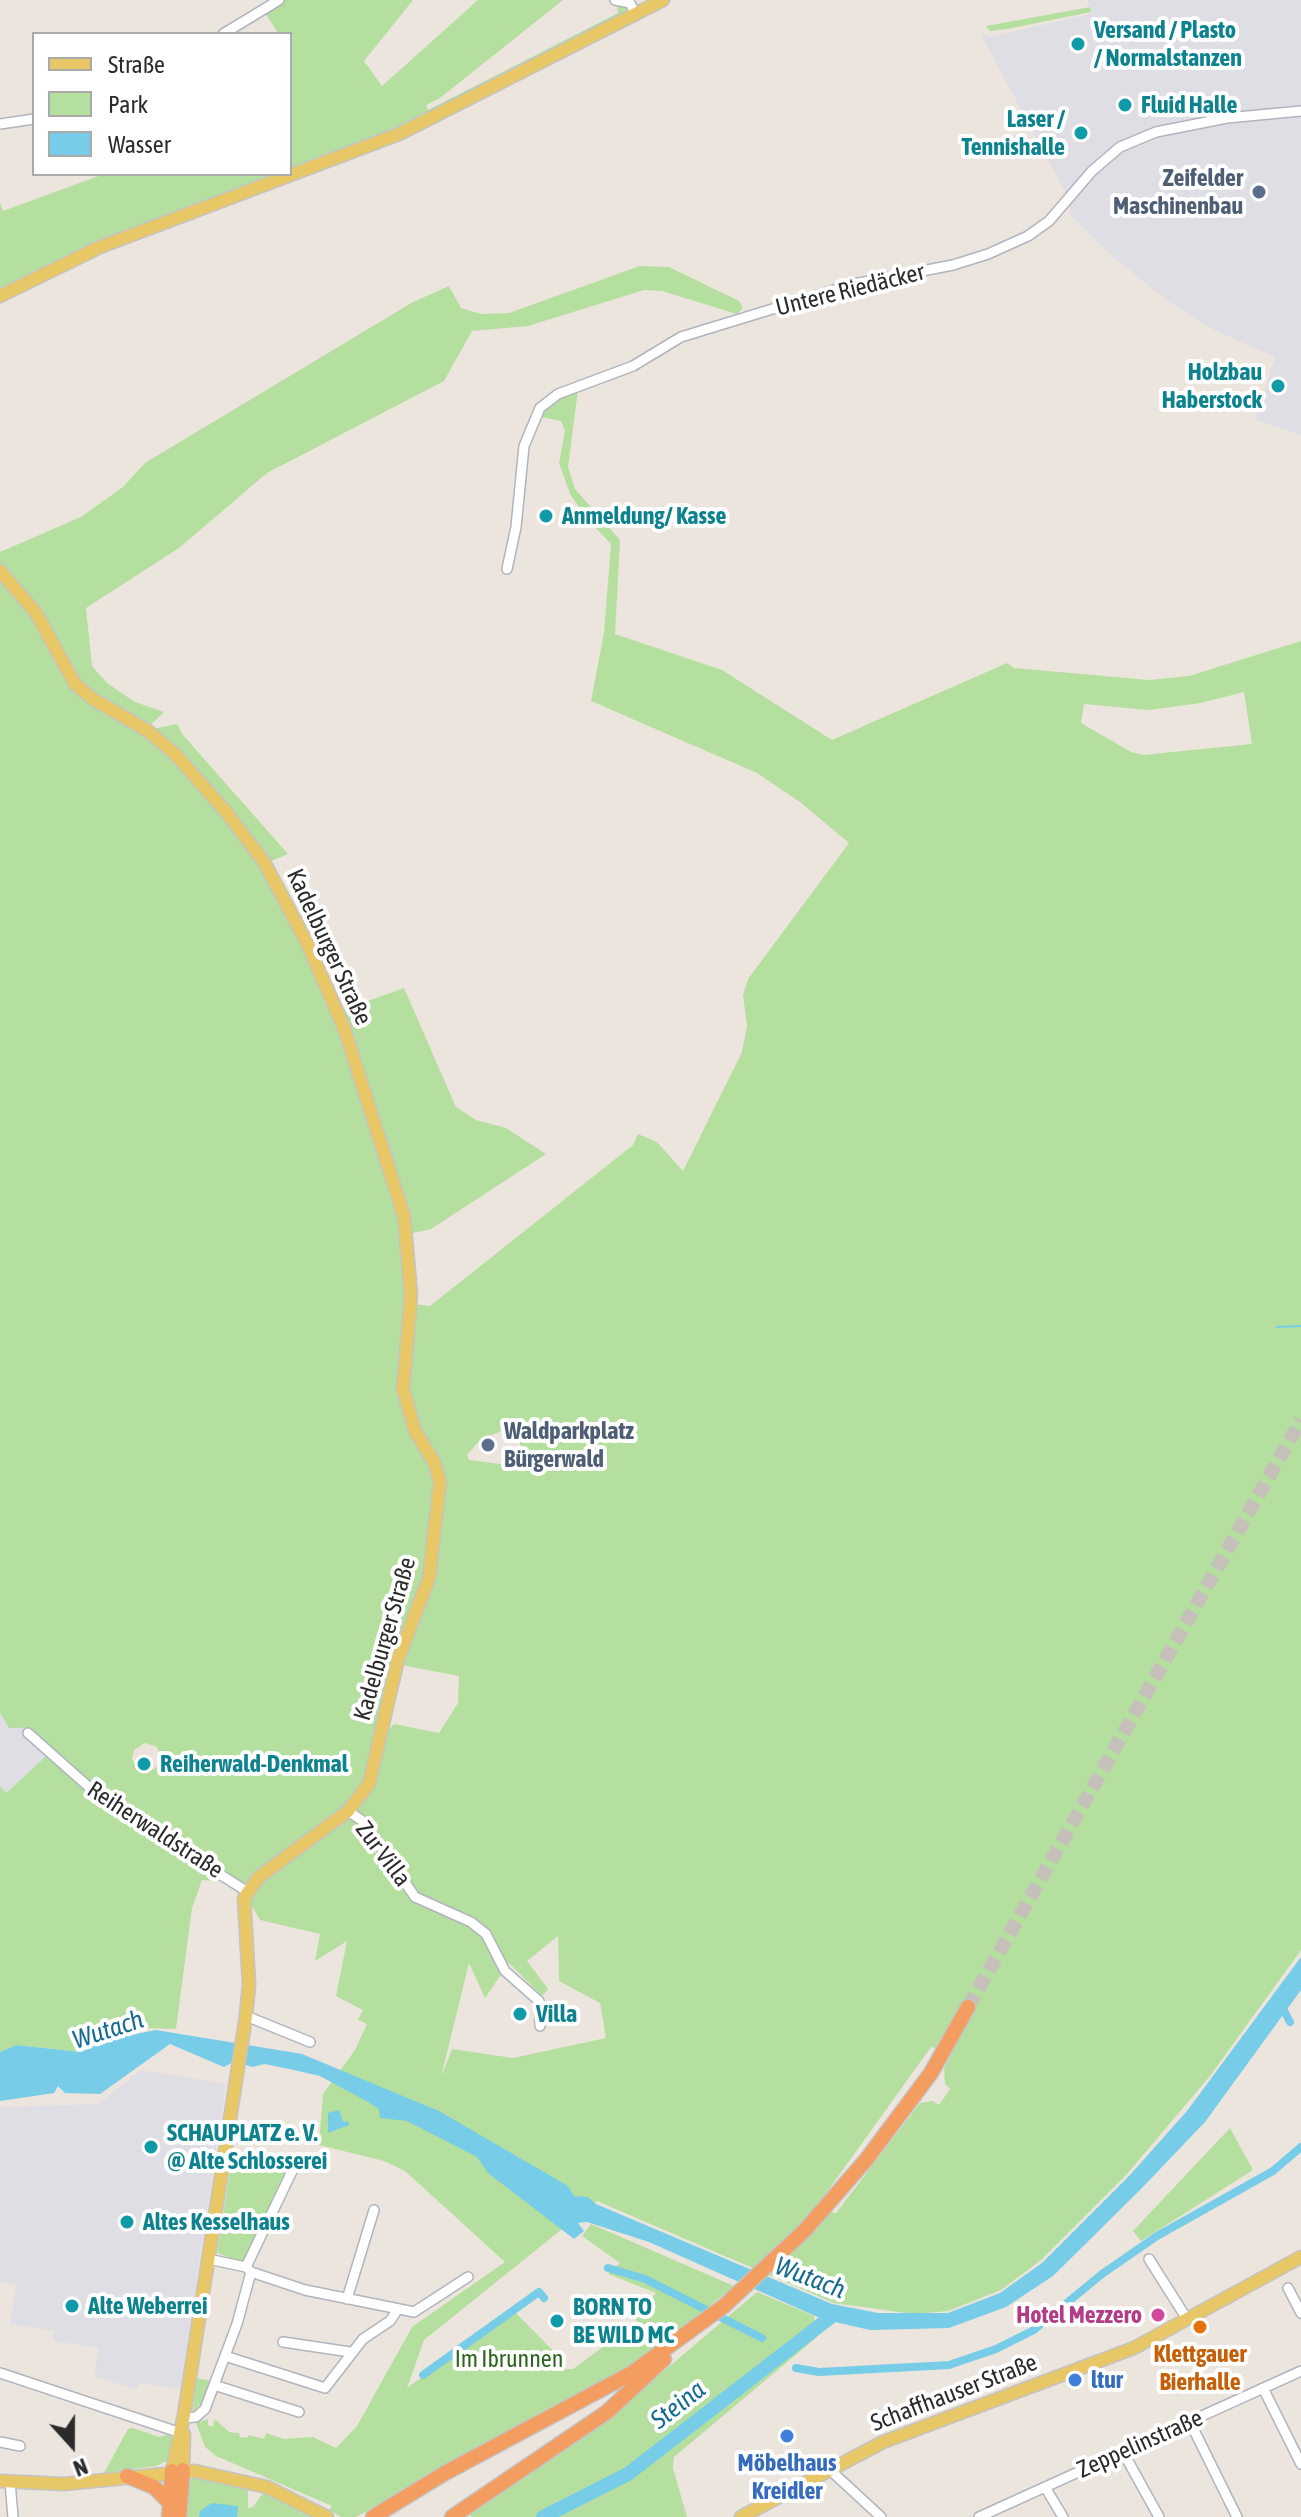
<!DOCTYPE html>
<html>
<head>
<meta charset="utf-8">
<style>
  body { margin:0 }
  #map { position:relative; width:1301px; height:2517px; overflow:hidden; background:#ece5de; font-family:"Asap Condensed",sans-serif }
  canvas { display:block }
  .legend { position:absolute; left:32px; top:32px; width:260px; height:144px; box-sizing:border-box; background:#fff; border:2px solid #aaa; margin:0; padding:10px 14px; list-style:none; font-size:24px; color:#2b2b2b }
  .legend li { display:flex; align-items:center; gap:16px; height:40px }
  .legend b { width:40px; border:2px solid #aaa }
  .north { position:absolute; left:32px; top:2405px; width:80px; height:80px; -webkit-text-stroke:6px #fff; paint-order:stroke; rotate:159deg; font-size:22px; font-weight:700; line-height:32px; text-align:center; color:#2b2b2b }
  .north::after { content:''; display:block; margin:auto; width:28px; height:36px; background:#2b2b2b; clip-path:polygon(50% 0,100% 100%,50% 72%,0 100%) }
</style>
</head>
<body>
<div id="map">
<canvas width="1301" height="2517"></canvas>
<ul class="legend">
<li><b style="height:10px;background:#e8c766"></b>Straße</li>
<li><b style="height:22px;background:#b5df9e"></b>Park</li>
<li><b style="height:22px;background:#77cce7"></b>Wasser</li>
</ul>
<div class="north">N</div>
</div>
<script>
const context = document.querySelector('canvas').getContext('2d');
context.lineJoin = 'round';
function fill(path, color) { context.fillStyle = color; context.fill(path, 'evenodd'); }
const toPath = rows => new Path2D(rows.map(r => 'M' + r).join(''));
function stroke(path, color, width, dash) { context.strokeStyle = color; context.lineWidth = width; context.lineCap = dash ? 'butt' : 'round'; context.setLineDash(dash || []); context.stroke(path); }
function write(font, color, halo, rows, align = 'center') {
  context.font = font + ' "Asap Condensed",sans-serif'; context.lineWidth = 8; context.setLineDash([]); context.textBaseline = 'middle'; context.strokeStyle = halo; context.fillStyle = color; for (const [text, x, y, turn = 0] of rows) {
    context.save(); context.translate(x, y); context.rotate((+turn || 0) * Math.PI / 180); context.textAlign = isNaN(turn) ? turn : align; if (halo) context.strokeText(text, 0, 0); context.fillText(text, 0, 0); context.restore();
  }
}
const industrial = toPath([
  [1088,0,1301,0,1301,435,1256,420,1275,357,1212,329,1169,302,1112,256,1071,216,1068,197,979,31,989,37,1091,14],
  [0,1713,9,1728,30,1728,54,1750,5,1793,0,1786],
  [141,2070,226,2084,180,2389,140,2383,136,2389,94,2377,99,2348,53,2341,54,2331,10,2324,16,2285,0,2282,0,2107,98,2104]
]);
const green = toPath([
  [285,0,413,0,364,61,382,86,478,0,563,0,440,98,426,105,428,110,618,13,617,4,626,5,629,11,402,128,290,171,290,34,279,34,265,13],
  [1090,7,1091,12,1007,29,990,31,986,26],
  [104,174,281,174,102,240,0,291,0,203,3,211],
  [640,266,669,267,739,301,743,308,737,314,662,291,644,290,528,326,472,331,444,381,267,473,179,548,86,608,92,666,107,683,135,702,164,712,142,733,183,769,253,853,271,882,334,1013,404,988,456,1107,476,1120,506,1128,546,1154,431,1229,409,1234,414,1304,430,1306,633,1145,638,1134,657,1142,683,1171,742,1052,747,1026,743,995,748,979,849,843,800,802,757,773,591,701,604,633,611,544,588,520,570,494,559,463,565,431,561,421,541,417,552,403,578,390,568,467,575,489,620,540,615,634,722,670,832,740,1007,663,1014,668,1149,680,1189,676,1301,641,1301,1950,1210,2076,1127,2174,1041,2260,1001,2290,948,2311,913,2314,834,2303,597,2201,424,2340,407,2388,514,2311,566,2364,566,2369,573,2369,637,2322,634,2314,656,2293,608,2274,620,2263,582,2236,591,2224,734,2286,645,2359,356,2517,341,2517,329,2510,332,2506,216,2456,205,2447,196,2423,208,2419,208,2425,213,2427,214,2420,217,2421,229,2432,239,2433,240,2437,247,2438,249,2435,264,2439,266,2433,284,2439,313,2437,336,2448,357,2426,412,2327,505,2262,405,2171,384,2161,319,2145,323,2094,355,2050,367,2024,358,2020,363,2010,336,1996,347,1941,315,1961,320,1934,260,1920,250,1903,258,1884,202,1880,192,1908,176,2029,141,2028,101,2038,81,2052,16,2045,0,2052,0,1786,6,1793,53,1750,30,1728,9,1728,0,1713,0,552,81,517,123,487,145,463,413,302,449,286,461,308,481,314,509,313],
  [1244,692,1252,744,1143,755,1131,752,1081,723,1084,704,1149,710,1201,703],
  [517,1425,522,1456,516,1465,507,1469,501,1464,469,1460,467,1455,481,1439],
  [391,1663,459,1676,458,1703,439,1733,394,1724,372,1747],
  [145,1743,157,1747,160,1755,156,1768,146,1772,137,1768,132,1759,134,1750],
  [558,1936,559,1981,600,2003,606,2038,513,2058,452,2049,441,2077,469,1963,485,1998,509,1963,542,1996,548,1989,527,1961],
  [931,2047,952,2053,944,2069,945,2084,950,2089,939,2105,933,2101,920,2103,836,2213,814,2210],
  [177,724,183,735,288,854,271,861,153,729],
  [1230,2128,1253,2170,1141,2241,1133,2231],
  [233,2153,294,2164,244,2263,217,2253],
  [757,2292,814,2316,817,2337,674,2457,673,2468,687,2517,472,2517,465,2512,612,2415],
  [196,2378,212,2381,206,2398,193,2412],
  [133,2428,159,2437,170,2434,173,2443,169,2460,156,2466,104,2473,128,2429],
  [198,2477,248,2488,248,2508,253,2507,263,2493,310,2517,183,2517,187,2481]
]);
const water = toPath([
  [1301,1957,1301,1990,1205,2122,1141,2189,1053,2276,1006,2307,949,2328,870,2330,822,2319,649,2242,587,2222,578,2223,584,2231,574,2239,488,2173,477,2157,407,2121,380,2118,379,2109,368,2102,320,2076,294,2070,265,2064,252,2067,235,2061,224,2067,170,2044,100,2094,65,2093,58,2086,54,2093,0,2101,0,2052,16,2045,81,2052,106,2040,156,2030,302,2054,439,2111,568,2186,574,2196,588,2197,596,2204,832,2304,878,2313,948,2313,1000,2293,1042,2263,1130,2175,1187,2111],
  [339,2110,343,2122,348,2121,349,2125,328,2133,328,2113],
  [212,2503,238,2506,237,2517,199,2517,200,2511]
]);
const stream = toPath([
  [1277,1327,1301,1326]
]);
const canal = toPath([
  [1281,2005,1290,2022],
  [608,2268,645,2279,762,2338],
  [796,2368,819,2372,949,2365,996,2349,1034,2330,1102,2274,1157,2236,1273,2171,1301,2147],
  [423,2375,539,2292,544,2298]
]);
const river = toPath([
  [543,2517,628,2474,832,2316]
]);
const highwayTunnel = toPath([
  [968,2007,1301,1420]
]);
const minor = toPath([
  [615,0,630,3,635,13],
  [223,34,279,0],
  [0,124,34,119],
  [507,569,516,527,524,446,540,408,558,394,633,366,681,337,854,284,953,265,988,254,1028,236,1049,221,1092,171,1120,147,1156,132,1227,118,1301,111],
  [28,1733,108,1804,248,1892],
  [348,1811,364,1822,415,1897,471,1922,486,1934,505,1971,539,2001,540,2026],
  [246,2016,310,2042],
  [208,2259,246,2267,251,2272,305,2290,414,2312,468,2277],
  [1149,2259,1187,2319],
  [246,2267,295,2165],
  [1288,2288,1301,2313],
  [347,2299,374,2210],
  [283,2342,350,2352],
  [225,2356,325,2388,363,2339,390,2321,398,2309],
  [0,2373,184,2434],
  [214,2385,299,2412],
  [1263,2388,1301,2464],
  [183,2418,196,2417,205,2409,237,2324,251,2272],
  [1190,2422,1237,2517],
  [0,2442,20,2446],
  [1123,2452,1159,2517],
  [829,2469,881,2517],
  [10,2482,13,2517],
  [1045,2487,1063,2517],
  [979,2517,1301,2371]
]);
const major = toPath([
  [0,296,100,247,399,134,663,0],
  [0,571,36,613,75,684,93,699,148,731,175,754,227,813,264,862,307,943,344,1028,404,1216,411,1295,403,1389,415,1431,434,1462,440,1482,429,1578,398,1659,369,1784,348,1811,259,1877,244,1898,249,1984,246,2016,184,2415,172,2471],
  [183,2470,184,2434],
  [0,2481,64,2484,195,2471,267,2487,327,2517],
  [741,2517,883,2442,1134,2348,1301,2257]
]);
const highway = toPath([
  [127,2476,154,2487,170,2503],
  [169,2517,172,2471],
  [179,2517,183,2470],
  [373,2517,445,2473,632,2373,724,2306,805,2230,866,2160,931,2073,968,2007],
  [452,2517,607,2412,664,2359]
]);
const markers = [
  [1078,44,8,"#0f9aa8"],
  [1125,105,8,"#0f9aa8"],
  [1081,133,8,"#0f9aa8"],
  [1259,192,8,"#5c6f8a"],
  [1278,386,8,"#0f9aa8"],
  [546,516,8,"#0f9aa8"],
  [488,1445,8,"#5c6f8a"],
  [144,1764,8,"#0f9aa8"],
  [520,2014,8,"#0f9aa8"],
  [151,2147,8,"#0f9aa8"],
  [127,2222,8,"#0f9aa8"],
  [72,2306,8,"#0f9aa8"],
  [1158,2315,8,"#d1479c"],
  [557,2321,8,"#0f9aa8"],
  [1200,2327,8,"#e8710a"],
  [1075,2380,8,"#3f7fe0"],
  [787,2436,8,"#3f7fe0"]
];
const cultureNames = [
  ["Versand / Plasto",1094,30],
  ["/ Normalstanzen",1094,58],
  ["Fluid Halle",1141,105],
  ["Laser /",1065,119,"right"],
  ["Tennishalle",1065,147,"right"],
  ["Holzbau",1262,372,"right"],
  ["Haberstock",1262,400,"right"],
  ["Anmeldung/ Kasse",562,516],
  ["Reiherwald-Denkmal",160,1764],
  ["Villa",536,2014],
  ["SCHAUPLATZ e. V.",167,2133],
  ["@ Alte Schlosserei",167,2161],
  ["Altes Kesselhaus",143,2222],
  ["Alte Weberrei",88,2306],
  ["BORN TO",573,2307],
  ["BE WILD MC",573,2335]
];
const serviceNames = [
  ["Zeifelder",1243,178],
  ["Maschinenbau",1243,206],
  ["Waldparkplatz",504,1431,"left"],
  ["Bürgerwald",504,1459,"left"]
];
const streetNames = [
  ["Untere Riedäcker",850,290,-14],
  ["Kadelburger Straße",329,947,65],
  ["Kadelburger Straße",385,1639,-74],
  ["Reiherwaldstraße",155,1830,33],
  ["Zur Villa",383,1854,53],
  ["Schaffhauser Straße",954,2393,-21],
  ["Zeppelinstraße",1140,2444,-24]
];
const hotelNames = [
  ["Hotel Mezzero",1142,2315]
];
const foodNames = [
  ["Klettgauer",1200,2354],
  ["Bierhalle",1200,2382]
];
const parkNames = [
  ["Im Ibrunnen",509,2359]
];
const shopNames = [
  ["ltur",1091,2380],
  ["Möbelhaus",787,2463,"center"],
  ["Kreidler",787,2491,"center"]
];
const waterNames = [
  ["Wutach",108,2030,-18],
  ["Wutach",810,2278,21],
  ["Steina",678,2405,-38]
];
fill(industrial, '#e0dee5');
fill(green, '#b5df9e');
fill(water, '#77cce7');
stroke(stream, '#77cce7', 2);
stroke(canal, '#77cce7', 8);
stroke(river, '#77cce7', 14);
stroke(highwayTunnel, '#c5c0ba', 14, [14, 7]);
stroke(minor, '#b1b4bd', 12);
stroke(major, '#c4c4c4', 15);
stroke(highway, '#c4c4c4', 17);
stroke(minor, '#fff', 9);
stroke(major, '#e8c766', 12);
stroke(highway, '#f49d60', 14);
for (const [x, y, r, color] of markers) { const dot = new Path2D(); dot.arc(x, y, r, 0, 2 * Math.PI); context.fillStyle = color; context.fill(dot); stroke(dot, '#fff', 3); }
write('bold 24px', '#0d838f', '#fff', cultureNames, 'left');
write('bold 24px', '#4e5e75', '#fff', serviceNames, 'right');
write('24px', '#2b2b2b', '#fff', streetNames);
write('bold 24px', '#b23c85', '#fff', hotelNames, 'right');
write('bold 24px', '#c56008', '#fff', foodNames);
write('24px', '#2f641f', '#fff', parkNames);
write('bold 24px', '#366cbe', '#fff', shopNames, 'left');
write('italic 26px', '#166b94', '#fff', waterNames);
</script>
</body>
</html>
